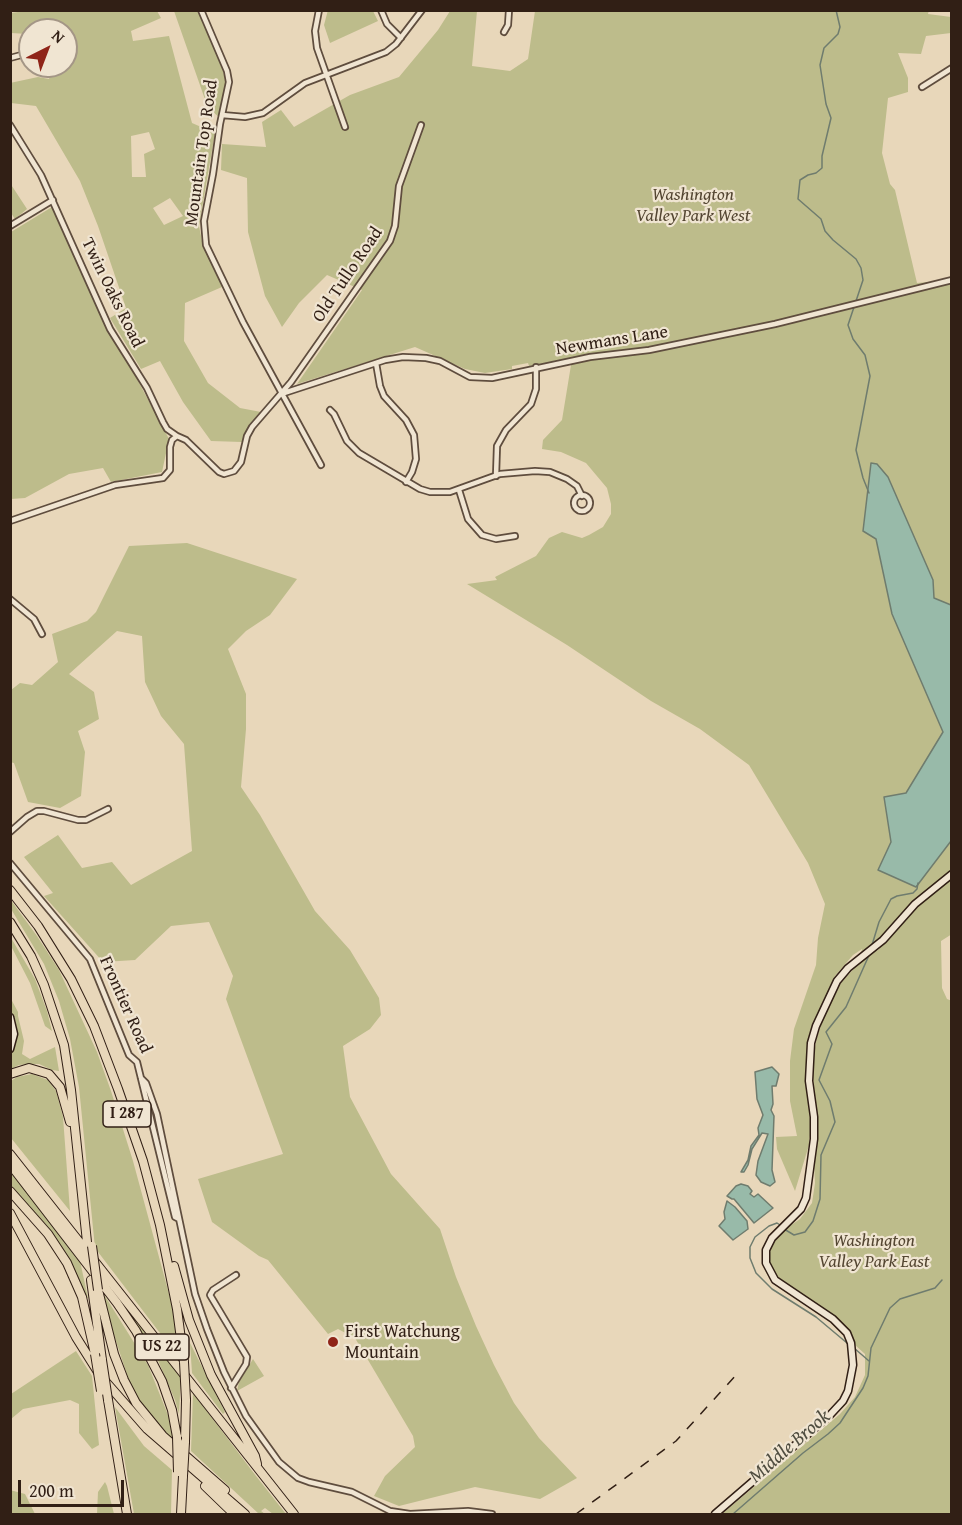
<!DOCTYPE html>
<html>
<head>
<meta charset="utf-8">
<style>
  body { margin:0 }
  #map { position:relative; width:962px; height:1525px; overflow:hidden; background:#e8d7ba; font-family:"Gentium Book Plus",serif }
  canvas { display:block }
  .frame { position:absolute; inset:0; border:12px solid #311f15; pointer-events:none }
  .north { position:absolute; left:18px; top:18px; width:60px; height:60px; box-sizing:border-box; background:#f0e5d2; border:2px solid #a49686; border-radius:50%; rotate:42deg; font-size:16px; font-weight:700; line-height:24px; text-align:center; color:#311f15 }
  .north::after { content:''; display:block; margin:auto; width:21px; height:27px; background:#8f2418; clip-path:polygon(50% 0,100% 100%,50% 72%,0 100%) }
  .scale { position:absolute; left:18px; top:1480px; width:106px; height:27px; box-sizing:border-box; border:3px solid #311f15; border-top:0; padding-left:8px; font-size:18px; line-height:21px; white-space:nowrap; color:#311f15; -webkit-text-stroke:4px #f0e5d2; paint-order:stroke }
</style>
</head>
<body>
<div id="map">
<canvas width="962" height="1525"></canvas>
<div class="frame"></div>
<div class="north">N</div>
<div class="scale">200 m</div>
</div>
<script>
const context = document.querySelector('canvas').getContext('2d');
context.lineJoin = 'round';
function fill(path, color) { context.fillStyle = color; context.fill(path, 'evenodd'); }
const toPath = rows => new Path2D(rows.map(r => 'M' + r).join(''));
function stroke(path, color, width, dash) { context.strokeStyle = color; context.lineWidth = width; context.lineCap = dash ? 'butt' : 'round'; context.setLineDash(dash || []); context.stroke(path); }
function write(font, color, halo, rows, align = 'center') {
  context.font = font + ' "Gentium Book Plus",serif'; context.lineWidth = 4.5; context.setLineDash([]); context.textBaseline = 'middle'; context.strokeStyle = halo; context.fillStyle = color; for (const [text, x, y, turn = 0] of rows) {
    context.save(); context.translate(x, y); context.rotate((+turn || 0) * Math.PI / 180); context.textAlign = isNaN(turn) ? turn : align; if (halo) context.strokeText(text, 0, 0); context.fillText(text, 0, 0); context.restore();
  }
}
const green = toPath([
  [32,10,157,11,161,18,131,31,133,41,169,36,192,123,215,133,199,226,202,241,222,287,185,303,184,341,208,383,240,408,261,412,242,442,211,441,183,402,160,361,141,369,110,318,126,308,98,226,80,181,36,106,11,103,10,83,38,77,49,79,54,66,66,66,66,30,30,30,30,39,28,34,11,33,11,13],
  [149,132,155,149,144,154,146,177,132,177,131,136],
  [170,198,183,216,164,225,153,208],
  [328,10,373,11,378,21,330,43,324,25],
  [929,10,928,14,951,17,951,33,926,36,921,54,898,53,908,78,908,92,888,98,882,153,890,184,895,190,917,283,950,280,951,286,952,934,941,941,942,988,947,999,952,1001,951,1514,722,1514,840,1414,855,1397,865,1375,865,1354,855,1345,850,1331,834,1316,775,1275,765,1262,762,1251,765,1243,800,1219,812,1203,815,1183,814,1163,817,1137,812,1062,817,1038,823,1018,841,983,859,963,878,948,877,951,880,948,871,946,861,953,862,949,853,955,835,976,809,1035,807,1074,812,1117,809,1145,795,1191,777,1149,776,1137,797,1136,790,1101,790,1061,794,1029,816,965,818,938,825,904,808,863,749,765,700,729,651,701,567,645,467,584,497,580,495,577,536,556,549,538,562,532,582,538,589,535,603,527,611,514,611,504,607,488,586,463,561,452,542,449,543,440,562,420,572,359,529,366,528,363,512,366,512,369,485,373,465,369,415,347,297,384,362,290,327,275,299,303,282,327,265,296,248,232,247,178,221,170,222,144,266,147,262,122,281,110,294,127,350,95,399,77,438,30,450,11,477,11,472,66,510,71,528,59,535,11],
  [174,11,199,11,223,71,227,90,219,117,208,108],
  [10,183,27,209,15,219,11,213],
  [52,207,104,323,129,364,169,439,162,472,111,482,103,468,69,474,25,498,11,499,11,232],
  [187,543,297,579,270,615,246,631,228,649,246,694,246,729,241,787,260,815,315,911,350,950,379,998,381,1015,370,1029,343,1046,350,1097,391,1174,440,1229,456,1277,476,1326,494,1365,514,1403,539,1438,577,1478,540,1499,475,1487,399,1506,374,1496,385,1476,415,1447,413,1436,355,1338,338,1329,328,1334,268,1260,259,1256,212,1222,198,1179,283,1154,226,999,233,976,209,922,171,926,135,960,103,962,44,896,53,893,24,857,58,835,82,868,112,862,131,885,192,851,184,744,161,716,145,682,142,636,117,631,69,674,94,692,99,719,78,731,85,752,81,796,60,808,28,802,14,763,10,762,11,690,20,683,32,685,58,662,52,634,87,621,96,612,129,546],
  [10,899,37,936,59,970,97,1052,111,1091,133,1161,172,1305,179,1352,176,1354,95,1248,79,1087,70,1039,59,1001,44,964,11,909],
  [10,936,35,979,47,1011,52,1031,45,1026,30,983,11,946],
  [11,999,18,1012,18,1016,24,1041,22,1054,30,1059,55,1047,59,1071,52,1070,39,1064,29,1064,19,1065,11,1069,11,1053,16,1042,17,1030,15,1019,11,1011],
  [32,1074,48,1080,56,1091,63,1117,70,1211,11,1138,11,1081,17,1077],
  [10,1169,80,1261,88,1298,85,1298,74,1269,53,1234,11,1185],
  [100,1288,148,1365,174,1430,175,1440,173,1442,145,1411,130,1384,114,1335,109,1326],
  [122,1301,181,1375,179,1414,175,1400,157,1358],
  [190,1343,225,1412,223,1414,192,1373],
  [76,1351,92,1376,99,1445,92,1449,79,1433,79,1404,70,1400,23,1409,11,1419,11,1394],
  [253,1359,264,1376,237,1391,239,1382],
  [193,1393,256,1476,286,1514,273,1514,265,1508,261,1511,265,1514,259,1514,191,1451],
  [115,1407,144,1446,172,1470,171,1514,134,1514],
  [105,1482,107,1486,114,1514,97,1514,98,1492],
  [10,1490,25,1494,35,1514,11,1514]
]);
const water = toPath([
  [871,463,877,464,888,477,933,580,934,598,951,605,951,841,916,887,878,870,891,842,884,797,906,793,943,732,892,614,876,539,863,531,871,463],
  [772,1067,779,1074,776,1086,772,1086,773,1104,771,1110,774,1116,772,1170,775,1182,770,1186,761,1182,756,1175,758,1161,768,1134,762,1133,752,1149,748,1165,744,1172,741,1172,748,1160,751,1146,759,1135,758,1128,763,1115,757,1099,755,1072,772,1067],
  [741,1184,748,1186,752,1191,750,1194,754,1197,758,1194,773,1208,754,1223,734,1199,732,1199,727,1196,736,1186,741,1184],
  [727,1201,735,1207,747,1221,748,1229,733,1240,719,1226,725,1219,724,1212,727,1201]
]);
const stream = toPath([
  [836,10,840,27,838,34,824,48,820,65,826,104,831,118,822,156,822,168,816,173,808,175,800,180,798,199,821,219,825,231,833,240,856,259,861,268,863,280,848,325,853,339,865,355,870,376,856,450,863,478,869,493],
  [872,945,879,922,891,899,897,896,913,893,917,889,918,883],
  [780,1225,777,1223,769,1226,755,1237,750,1247,750,1258,756,1273,772,1289,816,1317,847,1343],
  [784,1229,794,1235,805,1232,813,1221,820,1199,821,1155,835,1122,830,1101,819,1080,832,1044,826,1032,846,1007,870,953],
  [854,1348,869,1361],
  [733,1514,803,1453,828,1434,840,1423,863,1388,868,1376,871,1348,890,1308,900,1299,935,1288,942,1280]
]);
const street = toPath([
  [201,10,227,71,229,82,220,124,213,174,204,221,206,245,243,322,321,465],
  [319,10,315,31,317,48,345,127],
  [381,10,387,24,401,38],
  [504,32,508,25,509,10],
  [10,58,25,54],
  [922,87,952,68],
  [222,115,245,117,263,113,305,83,386,52,396,44,422,10],
  [10,125,41,175,110,329,147,388,163,422,167,429,177,436],
  [10,226,53,200],
  [376,363,380,386,384,396,406,420,414,435,416,459,412,472,406,482],
  [281,394,385,360,403,357,426,358,440,361,470,377,492,378,590,357,649,350,775,324,952,280],
  [330,410,334,414,347,441,359,453,420,489,430,492,450,492,500,474,535,471,550,472,567,479,577,486,582,496],
  [496,476,497,446,506,430,531,404,536,389,536,367],
  [459,490,468,519,482,535,496,539,515,536],
  '574 503a8 8 0 1 1 16 0a8 8 0 1 1-16 0Z',
  [10,521,115,485,163,478,170,470,170,447,172,440,177,436,186,440,219,472,224,474,234,471,241,462,247,436,252,427,291,382,390,241,395,226,399,186,421,125],
  [10,599,34,619,42,634],
  [10,832,27,817,37,811,44,811,78,820,86,820,108,809],
  [10,863,90,959,129,1055,137,1062,175,1217,179,1219],
  [141,1078,146,1083,157,1114,195,1294,207,1329,224,1372,246,1416,279,1462,298,1478,309,1482,352,1492,390,1511,410,1514,468,1511,492,1514],
  [231,1388,246,1364,247,1357,210,1295,213,1290,236,1275]
]);
const secondary = toPath([
  [10,1017,14,1034,10,1049],
  [715,1514,830,1415,843,1401,848,1391,853,1365,851,1343,847,1333,833,1319,775,1280,766,1263,766,1250,772,1238,801,1209,806,1198,814,1139,814,1117,809,1081,811,1043,816,1026,837,981,848,968,883,940,915,904,952,874]
]);
const highway = toPath([
  [10,890,38,926,71,979,94,1026,118,1089,143,1161,160,1225,177,1309,184,1362],
  [10,922,31,956,44,985,64,1045,71,1090,87,1242],
  [10,1074,29,1068,49,1074,60,1087,70,1122],
  [10,1154,294,1514],
  [10,1164,117,1303,136,1331,162,1381,172,1410,177,1437],
  [10,1191,48,1234,67,1263,82,1297,95,1354],
  [10,1213,76,1337,98,1372],
  [174,1266,189,1320,211,1375,255,1456,257,1464],
  [91,1280,102,1360],
  [98,1290,114,1354,124,1380,136,1403,163,1436,225,1490],
  [105,1381,147,1429,245,1514],
  [108,1400,127,1514],
  [185,1442,186,1400],
  [205,1486,234,1514],
  [181,1514,183,1476]
]);
const rail = toPath([
  [576,1514,676,1441,737,1374]
]);
const highwayBridge = toPath([
  [92,1246,98,1290],
  [95,1354,101,1391],
  [102,1360,108,1400],
  [184,1362,186,1400],
  [177,1437,178,1472],
  [183,1476,185,1442]
]);
const markers = [
  [333,1342,6,"#8f2418"]
];
const shields = [
  [127,1114,48],
  [162,1347,54]
];
const shieldNames = [
  ["I 287",127,1114],
  ["US 22",162,1347]
];
const streetNames = [
  ["Mountain Top Road",202,153,-82],
  ["Old Tullo Road",348,275,-56],
  ["Twin Oaks Road",112,293,64],
  ["Newmans Lane",612,341,-9],
  ["Frontier Road",125,1005,66]
];
const parkNames = [
  ["Washington",693,195],
  ["Valley Park West",693,216],
  ["Washington",874,1241],
  ["Valley Park East",874,1262]
];
const poiNames = [
  ["First Watchung",345,1332],
  ["Mountain",345,1353]
];
const waterNames = [
  ["Middle Brook",790,1447,-41]
];
fill(green, '#bdbc8b');
fill(water, '#98baa9');
stroke(water, '#6f7c6e', 1.5);
stroke(stream, '#6f7c6e', 1.5);
stroke(street, '#5f4d3e', 8);
stroke(secondary, '#311f15', 9);
stroke(highway, '#311f15', 10);
stroke(street, '#f0e5d2', 4.5);
stroke(secondary, '#f0e5d2', 6);
stroke(highway, '#e8d7ba', 8);
stroke(rail, '#311f15', 1.5, [10, 10]);
stroke(highwayBridge, '#311f15', 10, []);
stroke(highwayBridge, '#e8d7ba', 8);
for (const [x, y, r, color] of markers) { const dot = new Path2D(); dot.arc(x, y, r, 0, 2 * Math.PI); context.fillStyle = color; context.fill(dot); stroke(dot, '#f0e5d2', 2); }
for (const [x, y, w] of shields) { const box = new Path2D(); box.roundRect(x - w / 2, y - 13, w, 26, 4.5); context.fillStyle = '#f0e5d2'; context.fill(box); stroke(box, '#311f15', 1.5); }
write('bold 16px', '#311f15', null, shieldNames);
write('18px', '#311f15', '#f0e5d2', streetNames);
write('italic 18px', '#544632', '#f0e5d2', parkNames);
write('18px', '#311f15', '#f0e5d2', poiNames, 'left');
write('italic 20px', '#504e41', '#f0e5d2', waterNames);
</script>
</body>
</html>
